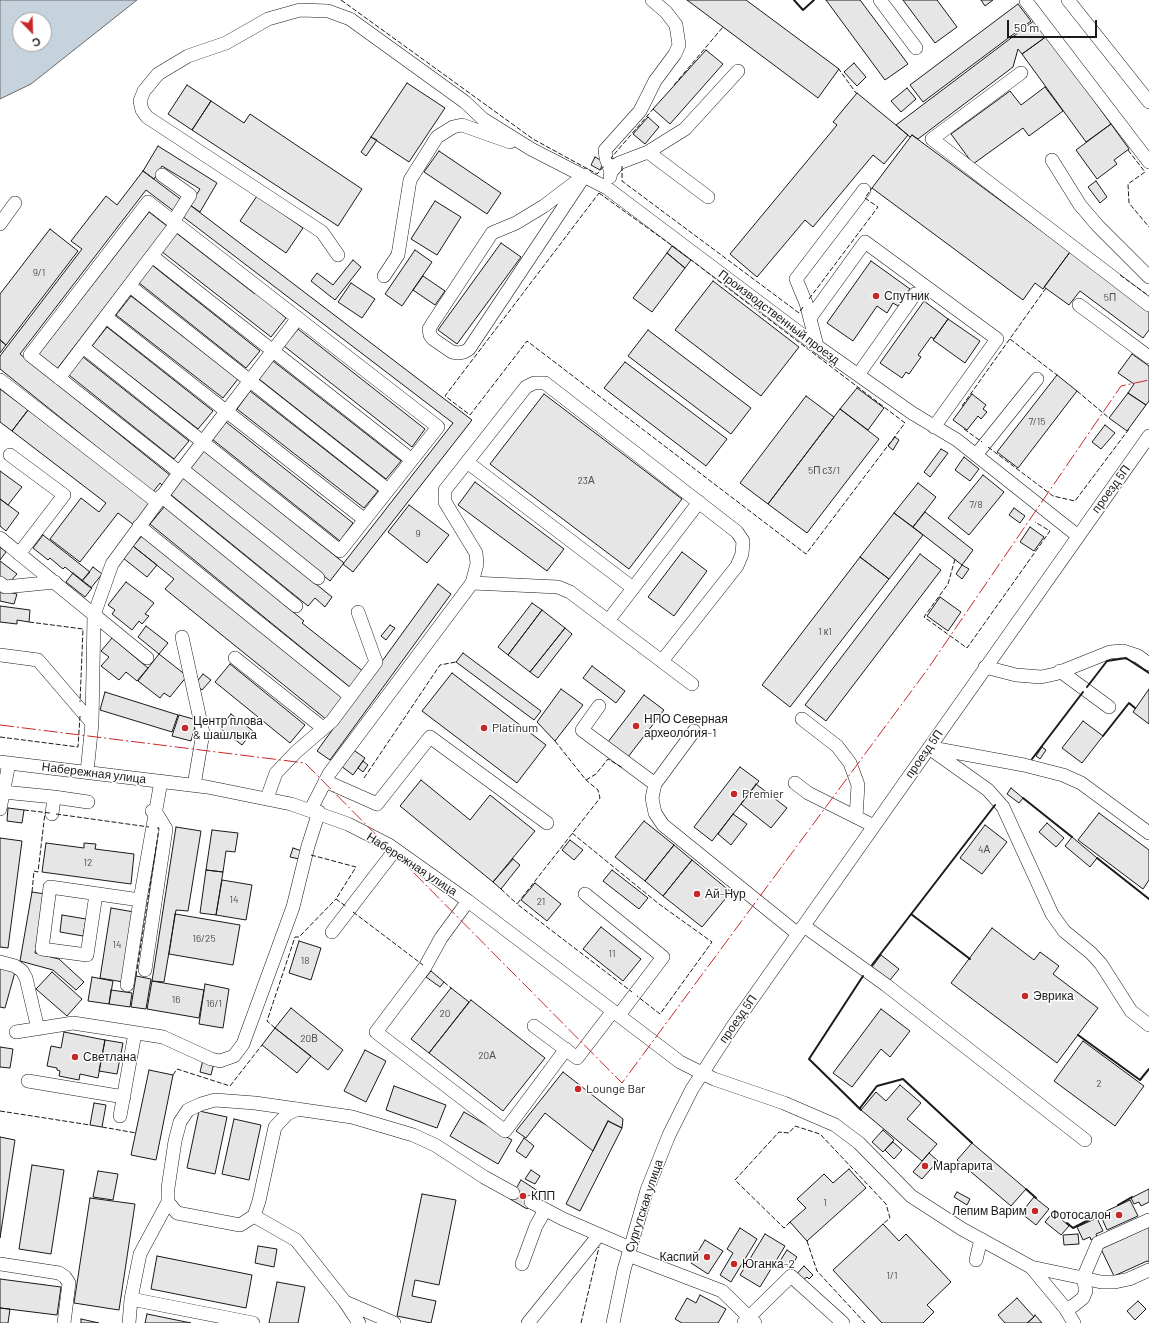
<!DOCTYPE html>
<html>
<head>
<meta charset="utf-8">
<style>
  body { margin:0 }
  #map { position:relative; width:1149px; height:1323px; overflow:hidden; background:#fff; font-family:Barlow,sans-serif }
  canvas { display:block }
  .north { position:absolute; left:12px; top:12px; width:40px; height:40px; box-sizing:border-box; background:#fff; border:1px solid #a3a3a3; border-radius:50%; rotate:157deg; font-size:11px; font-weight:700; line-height:16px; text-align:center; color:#1a1a1a }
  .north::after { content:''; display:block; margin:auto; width:14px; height:18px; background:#c62828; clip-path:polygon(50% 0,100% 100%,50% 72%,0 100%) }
  .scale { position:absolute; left:1007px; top:20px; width:90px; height:18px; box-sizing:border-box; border:2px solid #1a1a1a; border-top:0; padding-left:5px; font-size:12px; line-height:14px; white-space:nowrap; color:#1a1a1a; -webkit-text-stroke:3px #fff; paint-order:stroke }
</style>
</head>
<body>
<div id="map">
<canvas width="1149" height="1323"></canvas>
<div class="north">С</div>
<div class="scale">50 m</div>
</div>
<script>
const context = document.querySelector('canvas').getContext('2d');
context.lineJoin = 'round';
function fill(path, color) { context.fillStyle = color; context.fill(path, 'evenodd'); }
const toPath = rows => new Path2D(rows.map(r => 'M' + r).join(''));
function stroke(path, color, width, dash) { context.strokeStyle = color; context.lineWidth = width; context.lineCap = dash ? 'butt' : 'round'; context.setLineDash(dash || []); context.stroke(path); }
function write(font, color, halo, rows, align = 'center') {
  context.font = font + ' Barlow,sans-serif'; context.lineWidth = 3; context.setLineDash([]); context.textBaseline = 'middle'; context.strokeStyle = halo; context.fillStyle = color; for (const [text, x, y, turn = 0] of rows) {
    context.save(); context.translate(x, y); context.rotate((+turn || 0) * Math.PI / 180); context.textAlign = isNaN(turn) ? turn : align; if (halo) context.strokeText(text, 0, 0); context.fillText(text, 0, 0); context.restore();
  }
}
const water = toPath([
  [0,0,137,0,31,84,0,99,0,0],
  [20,20,44,20,44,44,20,44,20,20]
]);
const building = toPath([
  [687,0,746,0,839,69,818,98,687,0],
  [826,0,860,0,908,64,885,80,826,0],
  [903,0,937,0,957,27,935,43,903,0],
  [981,0,993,0,985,6,981,0],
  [1018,4,1031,21,923,102,910,85,1018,4],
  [1035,20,1047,36,1022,54,1018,49,1013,67,918,139,912,135,910,137,896,125,1035,20],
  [1047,36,1111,124,1086,142,1022,54,1047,36],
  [706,50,723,64,670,124,653,109,706,50],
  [854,63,866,77,857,86,844,72,854,63],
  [407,83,445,108,409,162,371,137,407,83],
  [187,85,211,101,192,130,168,114,187,85],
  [1045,87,1063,111,1029,136,1023,128,973,164,951,134,1010,91,1021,105,1045,87],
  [907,88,916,99,901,112,891,101,907,88],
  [857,93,908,135,884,164,873,155,813,227,805,220,757,277,730,254,837,125,833,122,857,93],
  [211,101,244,123,250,114,362,189,338,226,192,130,211,101],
  [648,117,659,127,645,144,633,134,648,117],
  [1111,124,1129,149,1114,160,1117,164,1097,179,1076,150,1111,124],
  [912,135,1070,252,1043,289,1035,283,1023,300,872,188,912,135],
  [371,137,377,140,366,156,361,152,371,137],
  [158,146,217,183,200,212,190,205,200,189,162,166,154,179,143,171,158,146],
  [439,151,501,193,487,214,424,172,439,151],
  [595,157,604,162,600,170,591,165,595,157],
  [143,171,183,201,175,212,146,190,20,354,171,476,163,486,160,483,153,492,0,369,0,356,82,249,71,241,106,196,117,205,143,171],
  [1096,181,1107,197,1100,203,1088,187,1096,181],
  [257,196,303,228,286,253,240,221,257,196],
  [435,201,461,217,437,255,411,239,435,201],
  [190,205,472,420,353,572,343,564,453,423,182,216,190,205],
  [149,212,167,226,57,369,38,355,149,212],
  [50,229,78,251,6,345,0,340,0,294,50,229],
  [175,232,255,294,259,289,278,304,274,308,286,318,271,337,161,251,175,232],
  [501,243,521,257,457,344,438,330,501,243],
  [672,246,691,260,685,268,667,253,672,246],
  [415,250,432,262,402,306,385,294,415,250],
  [1070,252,1149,312,1149,330,1143,338,1080,291,1069,305,1044,287,1070,252],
  [667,253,685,268,652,312,633,298,667,253],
  [353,260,361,267,335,300,311,281,317,273,333,285,353,260],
  [871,261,910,289,898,306,893,303,887,313,877,306,853,341,827,323,871,261],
  [152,265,260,351,246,368,138,282,152,265],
  [423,276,445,291,435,305,413,290,423,276],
  [713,281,799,347,761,396,675,330,713,281],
  [351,283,375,299,362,318,338,302,351,283],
  [131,296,238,379,223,398,116,315,131,296],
  [924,301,948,319,934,339,931,337,918,355,921,357,909,374,906,372,902,378,880,363,924,301],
  [948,319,980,341,965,363,933,340,948,319],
  [107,327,213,411,198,429,92,346,107,327],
  [298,329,425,429,412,447,284,346,298,329],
  [648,330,751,408,731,434,628,356,648,330],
  [0,340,6,345,0,353,0,340],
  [1132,354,1149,366,1149,401,1146,405,1128,393,1134,384,1118,373,1132,354],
  [83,357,189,441,174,459,69,375,83,357],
  [273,361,401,461,386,479,259,379,273,361],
  [625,362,727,439,706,466,604,388,625,362],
  [1057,375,1077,391,1018,468,997,452,1057,375],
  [857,388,884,408,868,430,840,409,857,388],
  [0,389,28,410,12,431,0,422,0,389],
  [250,391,378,491,364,508,237,409,250,391],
  [1128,393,1146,405,1127,431,1109,418,1128,393],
  [544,394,682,499,629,569,490,464,544,394],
  [972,394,986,405,983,409,987,412,981,419,978,416,967,430,953,420,972,394],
  [806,396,834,417,768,504,740,483,806,396],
  [840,409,879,439,807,533,768,504,840,409],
  [28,410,150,504,134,525,118,513,80,562,50,539,81,498,99,512,106,503,12,431,28,410],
  [226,422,353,523,340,541,212,439,226,422],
  [1105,425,1115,433,1101,449,1092,442,1105,425],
  [895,437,899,440,893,450,888,446,895,437],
  [941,449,948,453,930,477,924,472,941,449],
  [204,450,344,563,330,581,190,468,204,450],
  [964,457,979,469,970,481,955,470,964,457],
  [0,471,22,487,8,505,0,499,0,471],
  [983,475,1004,492,969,535,948,518,983,475],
  [184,477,332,597,325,607,315,598,308,606,170,494,184,477],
  [475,482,564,549,547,571,458,505,475,482],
  [918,483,936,497,913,527,894,513,918,483],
  [0,499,19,513,6,531,0,526,0,499],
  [409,505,449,535,427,563,388,532,409,505],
  [165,506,304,621,302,623,364,672,351,688,150,524,165,506],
  [1014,508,1025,516,1020,523,1009,515,1014,508],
  [925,512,973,550,962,565,913,527,925,512],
  [894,513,923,535,889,579,860,557,894,513],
  [1030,527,1044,537,1034,551,1020,542,1030,527],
  [43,535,90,572,82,581,65,567,63,569,50,558,48,560,33,548,43,535],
  [142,536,345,699,327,720,165,589,174,579,133,546,142,536],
  [133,546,157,565,147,577,123,558,133,546],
  [0,547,6,552,0,560,0,547],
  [682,552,707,571,674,616,648,597,682,552],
  [920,554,941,570,826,721,805,705,920,554],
  [860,557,889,579,790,707,762,685,860,557],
  [0,561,17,574,9,583,0,576,0,561],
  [962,565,969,569,962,579,956,574,962,565],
  [93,567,102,574,91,588,82,581,93,567],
  [73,573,92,588,85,597,66,582,73,573],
  [126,582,154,603,145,614,149,616,142,624,139,621,132,630,112,614,115,610,108,605,126,582],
  [438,584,451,594,330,760,317,751,438,584],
  [0,590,17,594,14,604,0,601,0,590],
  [940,597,961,612,948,631,927,616,940,597],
  [532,603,542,610,508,655,498,647,532,603],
  [0,606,30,610,29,622,17,620,17,624,0,622,0,606],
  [542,610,565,628,530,672,508,655,542,610],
  [390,625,395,628,386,640,381,636,390,625],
  [146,626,168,643,159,654,138,637,146,626],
  [565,628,572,634,538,678,530,672,565,628],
  [112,638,148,668,137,681,126,672,119,680,101,666,109,657,101,651,112,638],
  [463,653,541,711,534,720,456,662,463,653],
  [159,654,187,676,170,697,164,693,160,698,138,681,159,654],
  [230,664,305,725,290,743,215,682,230,664],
  [592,666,625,691,616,703,583,678,592,666],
  [452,673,546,745,517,783,422,711,452,673],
  [203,674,211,680,202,690,195,684,203,674],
  [561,689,583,705,555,741,537,722,561,689],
  [1149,689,1149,724,1133,712,1149,689],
  [105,692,178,715,172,732,100,710,105,692],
  [644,695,664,710,628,757,608,742,644,695],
  [231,714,253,731,242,745,220,728,231,714],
  [179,715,197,720,191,741,172,736,179,715],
  [1083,721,1103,736,1082,763,1062,748,1083,721],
  [345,744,365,758,353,775,333,760,345,744],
  [1042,747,1046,750,1040,759,1036,756,1042,747],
  [363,761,368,765,363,772,358,768,363,761],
  [740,767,759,781,712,841,694,827,740,767],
  [421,780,470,820,490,795,535,831,493,882,400,806,421,780],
  [756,784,787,808,771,828,741,804,756,784],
  [1011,788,1023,798,1019,803,1007,794,1011,788],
  [8,808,24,810,22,823,7,821,8,808],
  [1099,813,1149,850,1149,880,1143,889,1078,840,1099,813],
  [733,814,747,824,731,845,718,834,733,814],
  [644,821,674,845,645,881,615,857,644,821],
  [1047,823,1064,838,1056,847,1039,832,1047,823],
  [985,825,1007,842,982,874,960,858,985,825],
  [176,827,201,831,188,911,176,910,164,982,152,981,176,827],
  [212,830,238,833,235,852,226,851,223,872,206,870,212,830],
  [1072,837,1097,858,1090,867,1065,846,1072,837],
  [0,838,22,841,8,948,0,947,0,838],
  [570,840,583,850,574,860,562,850,570,840],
  [46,843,84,848,84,843,96,844,95,849,134,854,131,884,42,872,46,843],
  [674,845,692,860,663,896,645,881,674,845],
  [293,848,302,851,299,859,290,857,293,848],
  [513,859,520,865,501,889,493,882,513,859],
  [692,860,731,892,702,927,663,896,692,860],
  [206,870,223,872,216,915,200,913,206,870],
  [612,870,648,898,639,909,603,881,612,870],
  [222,880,252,885,246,920,216,915,222,880],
  [535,883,561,904,547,921,521,900,535,883],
  [32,892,45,894,35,953,59,959,84,982,76,990,53,970,20,961,32,892],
  [111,908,134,912,123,982,100,978,111,908],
  [175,914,240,925,233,965,169,954,175,914],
  [62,915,86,919,83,936,60,932,62,915],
  [601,927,641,959,623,981,583,949,601,927],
  [992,928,1034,960,1040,952,1059,966,1053,974,1098,1008,1057,1063,951,983,992,928],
  [299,941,321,948,311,980,289,973,299,941],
  [881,955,899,969,890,980,872,967,881,955],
  [0,968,15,972,5,1008,0,1007,0,968],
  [431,971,444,982,440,987,426,977,431,971],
  [52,972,82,999,67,1016,36,989,52,972],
  [136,976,151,979,146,1009,131,1007,136,976],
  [92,977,113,981,109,1004,88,1001,92,977],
  [152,981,204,990,199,1018,147,1009,152,981],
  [205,984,229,989,223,1028,199,1024,205,984],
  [451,988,469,1002,429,1053,411,1039,451,988],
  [111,990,132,993,130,1007,109,1004,111,990],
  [471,1000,545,1058,503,1111,429,1053,471,1000],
  [291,1008,343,1050,328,1070,275,1028,291,1008],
  [881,1009,910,1031,890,1057,881,1049,852,1087,833,1073,881,1009],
  [275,1028,311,1056,297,1073,262,1045,275,1028],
  [64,1032,105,1040,98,1078,80,1074,79,1080,59,1076,60,1071,57,1070,57,1068,47,1066,51,1046,61,1048,64,1032],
  [105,1040,123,1043,117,1074,99,1071,105,1040],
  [1083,1041,1144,1086,1115,1126,1054,1081,1083,1041],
  [0,1047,13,1049,10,1068,0,1067,0,1047],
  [365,1050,386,1061,366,1102,344,1091,365,1050],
  [203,1060,214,1063,211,1075,200,1072,203,1060],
  [149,1070,173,1075,156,1160,131,1155,149,1070],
  [563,1072,623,1119,622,1128,608,1121,593,1151,545,1113,526,1138,516,1131,563,1072],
  [900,1085,921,1103,907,1119,937,1144,922,1161,861,1110,876,1092,886,1101,900,1085],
  [394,1086,446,1105,437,1128,386,1110,394,1086],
  [94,1103,106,1105,102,1127,90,1125,94,1103],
  [199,1111,227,1117,215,1174,187,1168,199,1111],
  [464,1112,512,1140,498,1164,450,1136,464,1112],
  [234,1119,261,1125,249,1180,222,1174,234,1119],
  [608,1121,622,1128,580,1211,566,1204,608,1121],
  [883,1130,894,1140,883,1152,872,1142,883,1130],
  [0,1137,15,1140,0,1238,0,1137],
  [524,1138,534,1146,526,1158,516,1151,524,1138],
  [893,1142,902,1150,894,1159,885,1150,893,1142],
  [972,1143,1026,1189,1011,1206,957,1160,972,1143],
  [929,1153,938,1161,922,1179,913,1172,929,1153],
  [32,1165,64,1170,51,1254,19,1249,32,1165],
  [849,1169,866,1188,807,1241,790,1222,806,1208,797,1199,824,1174,833,1183,849,1169],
  [531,1170,540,1176,535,1184,525,1179,531,1170],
  [98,1171,118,1174,113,1200,93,1197,98,1171],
  [521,1180,538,1191,527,1209,510,1199,521,1180],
  [1149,1189,1149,1202,1141,1206,1139,1202,1134,1204,1131,1198,1149,1189],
  [957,1192,970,1199,967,1205,954,1197,957,1192],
  [422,1194,456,1200,439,1285,415,1280,412,1296,436,1301,431,1323,397,1316,422,1194],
  [1034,1197,1049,1209,1036,1225,1021,1213,1034,1197],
  [90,1198,135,1204,119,1310,74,1303,90,1198],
  [1130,1200,1138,1216,1107,1230,1100,1214,1130,1200],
  [1053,1212,1069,1226,1061,1235,1045,1222,1053,1212],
  [1097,1218,1103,1231,1096,1234,1097,1237,1091,1240,1090,1237,1083,1240,1077,1227,1097,1218],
  [883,1224,899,1241,906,1234,951,1282,927,1305,934,1312,923,1323,882,1323,833,1270,883,1224],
  [1149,1227,1149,1262,1147,1261,1114,1276,1101,1249,1149,1227],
  [740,1228,757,1239,731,1282,720,1275,733,1253,727,1249,740,1228],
  [765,1234,785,1246,760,1287,740,1275,765,1234],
  [1078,1234,1079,1244,1064,1245,1063,1235,1078,1234],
  [705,1240,723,1251,708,1274,691,1263,705,1240],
  [258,1246,277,1249,274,1267,255,1263,258,1246],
  [787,1250,797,1257,790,1268,780,1261,787,1250],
  [157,1256,252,1275,246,1308,151,1289,157,1256],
  [804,1266,813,1275,809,1279,807,1277,802,1281,794,1277,804,1266],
  [0,1279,61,1287,57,1315,0,1308,0,1279],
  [277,1282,305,1287,298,1323,269,1323,277,1282],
  [700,1295,726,1309,718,1323,682,1323,675,1319,687,1298,696,1303,700,1295],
  [1017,1298,1034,1317,1027,1323,1005,1323,998,1315,1017,1298],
  [1138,1301,1146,1309,1135,1320,1127,1311,1138,1301],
  [0,1308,10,1309,8,1323,0,1323,0,1308],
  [147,1314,191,1323,145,1323,147,1314],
  [1035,1315,1042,1323,1027,1323,1034,1317,1035,1315],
  [81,1319,99,1323,81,1323,81,1319]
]);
const minorTunnel = toPath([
  [513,1193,531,1202]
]);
const minor = toPath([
  [880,0,916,48],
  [1068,0,1149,102],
  [1026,1,1149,162],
  [1021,73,932,139,1149,305],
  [648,152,708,197],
  [1052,160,1080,205,1098,226,1149,277],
  [611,172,606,158,605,150,640,111,655,81,675,54,679,45,676,25,666,12,652,0],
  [162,175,190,195,173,222],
  [585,175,469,349,464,352,458,353,452,352,433,339,430,335,429,329,432,324,492,233,516,223,544,206,585,175],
  [610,177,611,172,619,163,648,152,685,129,738,71],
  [0,224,15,203],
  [338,255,322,232,147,117,142,110,140,101,144,91,158,74,188,56,226,43,268,19,300,10,328,11,350,19,465,102,483,119,531,149,607,188,817,346,912,413,957,440,1078,536],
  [152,256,412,460],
  [384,276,398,255,410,180,437,137,453,127,462,125,510,142],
  [130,286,388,490],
  [1079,305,1149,357],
  [106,317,365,520],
  [810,318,865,242,997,339,934,427],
  [817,346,806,303,796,279,864,190],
  [83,347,340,551,438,427,148,202,30,355,179,472],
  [858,375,915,294],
  [59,378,176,224],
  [0,380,157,502],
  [10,455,64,495,19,554],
  [976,455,1037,379],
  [467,462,633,588],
  [182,469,318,578],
  [161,496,296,606],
  [139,526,350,696],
  [0,538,147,658],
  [0,583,5,587,55,582],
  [472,583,558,587,570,592,692,684],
  [608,621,699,502],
  [182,637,203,733,194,785],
  [0,655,38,660,92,723],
  [235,658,323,728],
  [985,667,1016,675,1041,677,1055,674,1110,652,1123,651,1138,656,1149,664],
  [1060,671,1109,707],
  [599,706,582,730,655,784],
  [802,719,837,746,850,763,858,785,856,817],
  [694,731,655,784,652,798,655,813,663,825,798,934],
  [929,748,988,790,1003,807,1052,914,1064,931,1091,953,1101,964,1131,1011,1149,1025],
  [932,748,1024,765,1063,775,1081,783,1149,833],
  [0,762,207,787,291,804,348,824,389,845,468,901,680,1062,714,1079,784,1103,835,1125,859,1143,911,1196,962,1229,1031,1267],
  [87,772,92,723,94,615,112,564,182,469,298,318],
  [325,781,377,804,430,737,547,823],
  [795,783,808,793,874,826],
  [3,792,54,797,52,814],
  [54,797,88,802],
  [267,798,276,773,296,752,332,721,376,662,358,612],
  [0,809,9,763],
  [311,809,329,774,472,583,477,564,476,553,445,502,445,490,526,387,534,383,545,383,737,532,743,541,742,554,737,566,662,661],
  [96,894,87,955,42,949,50,887,140,900,161,781],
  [585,894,663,957,619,1015],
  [468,901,441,938,425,967,376,1032,505,1131,566,1049],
  [804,926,886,985,1085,1140],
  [332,932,395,850],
  [0,962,15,966,22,971,26,978,38,1029],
  [145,970,166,829,155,811,152,811],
  [127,985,140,900],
  [534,1026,577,1058,613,1011],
  [16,1032,73,1023,163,1037,211,1059,220,1061,234,1056,243,1044,293,907,308,846,319,812],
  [28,1081,124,1097],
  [298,1109,287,1114,275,1127,259,1201,254,1216,240,1225,177,1213,168,1202,168,1188,175,1141,180,1122,188,1110,201,1104,215,1100,255,1103,352,1117,413,1135,435,1145,484,1177,513,1193],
  [120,1116,135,1033],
  [531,1202,563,1219,630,1248],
  [254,1216,296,1240,345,1302,394,1323],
  [1149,1220,1098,1243,1083,1278,1086,1291,1083,1298,1073,1306,1065,1308,1031,1267,1083,1278,1101,1282,1115,1282,1129,1279,1149,1270],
  [628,1255,722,1291,755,1323],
  [976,1260,981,1239],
  [0,1264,59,1273,65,1277,69,1283,64,1323],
  [522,1264,536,1226,545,1210],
  [131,1299,253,1323],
  [345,1302,359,1323],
  [1065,1308,1074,1323],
  [744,1322,791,1276,843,1323],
  [129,1323,131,1299,140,1254,168,1202],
  [528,1323,599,1235],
  [613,1323,624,1270,647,1190,669,1135,692,1089,733,1026,1149,436]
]);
const fence = toPath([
  [341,0,533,139,597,174,605,165],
  [838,68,856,93],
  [674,85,723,27],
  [1128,150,1145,172,1128,184,1129,203,1149,227],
  [613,159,611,158,654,108],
  [622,166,622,181,799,313,803,307],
  [599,193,674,247,905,423,806,554,527,341,470,415,445,396,599,193],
  [1120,275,1149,296],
  [809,299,878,207,865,198,872,188],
  [1010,339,1057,375],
  [1077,391,1109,418],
  [962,406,1046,288],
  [964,429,982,442],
  [988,447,1053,496,1075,501,1129,429],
  [955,559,948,584,924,617,967,648,1050,531,1035,522],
  [29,622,83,629,80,702],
  [0,737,78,747,80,716],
  [555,741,586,780,598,790,600,798,517,904,632,992],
  [364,778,440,665,456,662],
  [586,780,596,774,608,759,623,768],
  [24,810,50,813],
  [56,814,149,827],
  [572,833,659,904,712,942,660,1014,637,996],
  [311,855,356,867,336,899,347,907],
  [501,889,517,904],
  [32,892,34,871,38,872,45,813],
  [353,912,423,965],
  [136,976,159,828,157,828],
  [444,982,451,988],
  [275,1028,267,1021,295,937,299,937,336,899],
  [173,1075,177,1069,230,1086,262,1045],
  [0,1111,90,1125],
  [102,1127,136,1133],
  [790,1222,784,1228,735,1180,779,1132,789,1133,795,1126,820,1134,886,1204,890,1218,883,1224],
  [807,1241,817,1271,865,1323],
  [581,1323,599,1247]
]);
const wall = toPath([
  [794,0,803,10,814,0],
  [1087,687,1107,661,1126,658,1149,673],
  [1103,736,1129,703,1135,708],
  [1032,759,1083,692],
  [1023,798,1072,837],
  [1097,858,1149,899],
  [911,914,970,959],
  [872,965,995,805],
  [1078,1035,1140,1080,1149,1069],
  [860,1108,877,1086,903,1079,972,1143],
  [861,1110,809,1059,863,976],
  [1026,1189,1036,1198],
  [1118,1205,1132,1197],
  [1067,1223,1073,1228,1102,1213]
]);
const power = toPath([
  [0,725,305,763,622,1083,927,670,1121,386,1149,380]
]);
const markers = [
  [876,296,4,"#c62828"],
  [636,726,4,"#c62828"],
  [185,728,4,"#c62828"],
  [484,728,4,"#c62828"],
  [734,794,4,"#c62828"],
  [697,894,4,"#c62828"],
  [1025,996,4,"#c62828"],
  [75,1057,4,"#c62828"],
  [578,1089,4,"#c62828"],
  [925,1166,4,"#c62828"],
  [523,1196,4,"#c62828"],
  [1035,1211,4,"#c62828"],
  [1119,1215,4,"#c62828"],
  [707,1257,4,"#c62828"],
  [734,1264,4,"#c62828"]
];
const numberNames = [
  ["9/1",39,273],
  ["5П",1110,298],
  ["7/15",1037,422],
  ["5П с3/1",824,471],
  ["23А",586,481],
  ["7/8",976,505],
  ["9",418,534],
  ["1 к1",825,632],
  ["4А",984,850],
  ["12",88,863],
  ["14",234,900],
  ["21",541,902],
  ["16/25",204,939],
  ["14",117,945],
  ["11",612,954],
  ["18",305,961],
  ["16",176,1000],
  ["16/1",214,1004],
  ["20",445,1014],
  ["20В",309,1039],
  ["20А",487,1056],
  ["2",1099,1084],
  ["1",825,1203],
  ["1/1",892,1276]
];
const poiNames = [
  ["Спутник",884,296],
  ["НПО Северная",644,719],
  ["археология-1",644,733],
  ["Центр плова",193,721],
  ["& шашлыка",193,735],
  ["Platinum",492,728],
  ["Premier",742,794],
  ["Ай-Нур",705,894],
  ["Эврика",1033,996],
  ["Светлана",83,1057],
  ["Lounge Bar",586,1089],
  ["Маргарита",933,1166],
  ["КПП",531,1196],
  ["Лепим Варим",1027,1211,"right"],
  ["Фотосалон",1111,1215,"right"],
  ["Каспий",699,1257,"right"],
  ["Юганка-2",742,1264]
];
const streetNames = [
  ["Производственный проезд",779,317,37],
  ["проезд 5П",1111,489,-54],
  ["проезд 5П",924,754,-55],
  ["Набережная улица",94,773,7],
  ["Набережная улица",412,864,33],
  ["проезд 5П",738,1019,-55],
  ["Сургутская улица",644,1206,-72]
];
fill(water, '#c6d2dc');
stroke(water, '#6a6a6a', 1);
fill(building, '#e6e6e6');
stroke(building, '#1a1a1a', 1);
stroke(minorTunnel, '#ddd', 13, [13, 6]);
stroke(minor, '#1a1a1a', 14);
stroke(minor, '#fff', 13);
stroke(fence, '#1a1a1a', 1, [5, 2]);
stroke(wall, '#1a1a1a', 2);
stroke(power, '#c62828', 1, [14, 3, 2, 3]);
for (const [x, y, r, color] of markers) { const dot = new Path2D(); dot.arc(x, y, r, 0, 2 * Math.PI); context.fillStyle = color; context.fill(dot); stroke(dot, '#fff', 1.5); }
write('10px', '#4d4d4d', null, numberNames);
write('12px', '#1a1a1a', '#fff', poiNames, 'left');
write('12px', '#1a1a1a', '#fff', streetNames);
</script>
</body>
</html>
